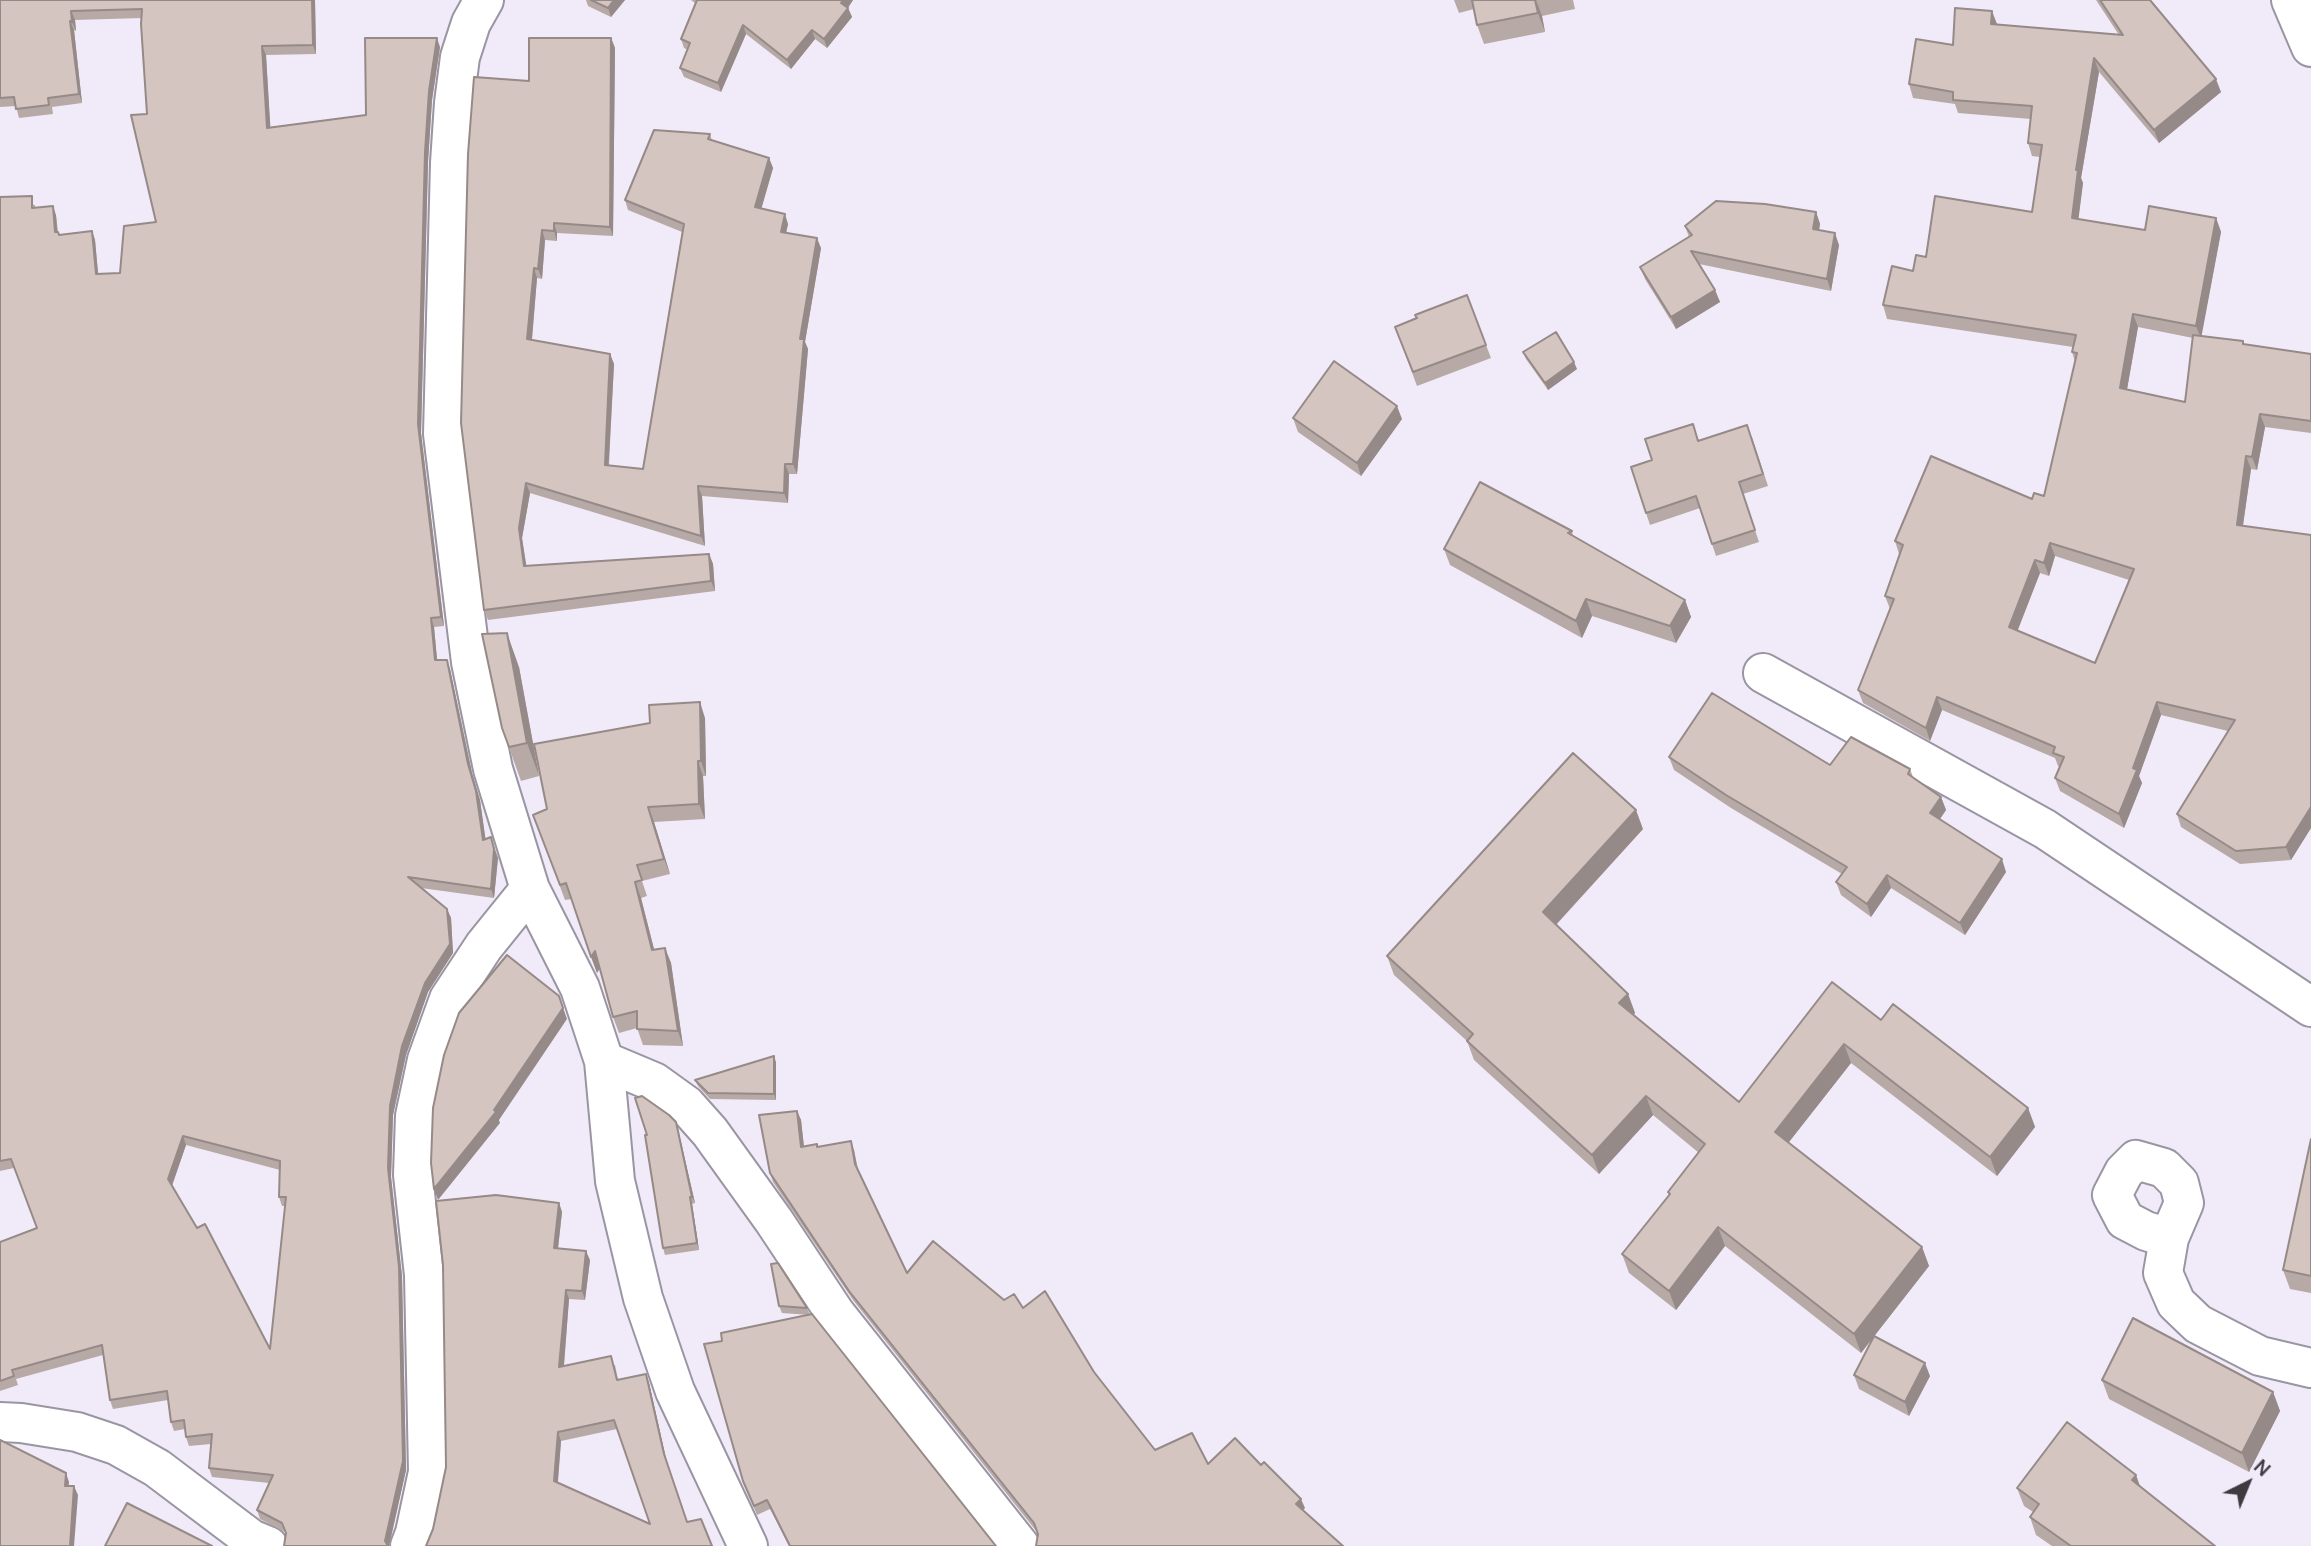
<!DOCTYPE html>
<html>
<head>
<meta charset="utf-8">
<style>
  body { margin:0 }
  #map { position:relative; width:2311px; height:1546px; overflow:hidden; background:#f1ebf9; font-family:Manrope,sans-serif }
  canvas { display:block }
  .north { position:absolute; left:2213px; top:1448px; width:70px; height:70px; -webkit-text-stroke:5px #f1ebf9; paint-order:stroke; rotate:43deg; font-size:19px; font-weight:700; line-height:28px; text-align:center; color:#3d3a40 }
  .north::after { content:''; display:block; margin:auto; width:24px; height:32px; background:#3d3a40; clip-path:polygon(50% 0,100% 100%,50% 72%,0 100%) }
</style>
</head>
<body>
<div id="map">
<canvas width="2311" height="1546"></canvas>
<div class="north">N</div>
</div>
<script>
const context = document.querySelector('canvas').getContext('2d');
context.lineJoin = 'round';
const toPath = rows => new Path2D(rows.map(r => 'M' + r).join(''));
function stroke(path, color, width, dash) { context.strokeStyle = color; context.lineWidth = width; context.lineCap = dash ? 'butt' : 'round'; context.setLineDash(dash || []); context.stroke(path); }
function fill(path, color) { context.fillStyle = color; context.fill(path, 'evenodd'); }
const street = toPath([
  [484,0,471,23,460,57,454,103,450,163,443,434,471,662,493,769,530,889,580,988,604,1061,615,1181,643,1298,675,1391,748,1546],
  [2291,0,2311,47],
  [1763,673,2045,829,2311,1007],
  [604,1061,654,1082,686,1105,710,1132,774,1221,835,1313,1020,1546],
  [2169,1238,2146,1231,2125,1220,2112,1195,2124,1172,2136,1160,2164,1168,2179,1183,2184,1203,2169,1238,2163,1273,2176,1303,2198,1324,2260,1356,2311,1368],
  [0,1422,21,1423,77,1432,116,1445,157,1468,251,1539,268,1546],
  [410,1546,415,1533,428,1472,424,1275,413,1175,415,1116,427,1060,449,999,484,946,530,889]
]);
const wall = toPath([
  [0,0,315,0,316,54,266,55,270,127,366,115,440,47,432,100,428,162,421,433,444,626,434,627,437,660,450,669,472,773,480,800,485,839,498,858,494,898,421,888,447,909,451,918,453,953,428,992,406,1055,393,1115,391,1177,402,1276,406,1470,389,1546,284,1546,286,1535,285,1532,260,1519,257,1510,269,1483,212,1477,209,1468,211,1444,189,1446,186,1437,185,1429,174,1431,171,1422,168,1400,113,1409,110,1400,103,1355,16,1379,18,1385,0,1391,0,1242,37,1228,14,1168,0,1171,0,197,35,205,35,208,56,215,58,232,60,235,92,231,95,240,98,274,120,273,156,222,147,114,142,18,75,20,76,31,74,30,82,103,52,107,53,114,19,118,16,106,0,107],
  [186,1145,280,1170,279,1197,282,1206,285,1206,270,1349,172,1186],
  [586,0,625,0,611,17,588,6],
  [691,0,853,0,848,8,852,17,827,48,815,39,791,69,746,34,721,92,684,77,680,68,688,50,684,48,681,39,695,3],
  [1454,0,1573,0,1575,9,1542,16,1545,32,1484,44,1477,25,1474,9,1459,13],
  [2096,0,2150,0,2221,92,2159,143,2099,72,2081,178,2083,183,2078,219,2145,230,2216,218,2221,232,2201,336,2243,341,2244,344,2311,354,2311,433,2265,427,2257,470,2251,469,2243,526,2311,535,2311,828,2291,860,2240,864,2181,827,2177,814,2228,731,2161,715,2139,776,2142,783,2124,828,2060,791,2055,778,2060,767,2058,766,2055,758,1942,710,1930,741,1863,703,1858,690,1890,609,1885,596,1899,554,1895,541,2044,496,2075,362,2072,352,2073,347,1887,319,1883,305,1926,257,2032,212,2040,157,2032,156,2028,143,2031,119,1958,113,1955,104,1913,98,1909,84,1953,45,1997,25,2119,35],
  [2138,327,2193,338,2185,402,2127,389],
  [2055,556,2129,580,2095,663,2017,630,2040,573,2049,576],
  [611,38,615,48,613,236,557,233,557,241,545,240,542,279,537,278,532,340,610,354,614,364,609,465,643,469,682,232,628,210,625,200,710,134,712,141,769,158,773,168,761,209,788,224,786,233,821,248,805,342,808,349,797,474,789,474,788,503,702,496,705,546,530,493,522,538,526,566,709,554,713,564,715,591,488,620,484,610,529,81],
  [1816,212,1820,224,1819,230,1839,245,1831,291,1699,264,1715,290,1720,302,1676,329,1645,279,1640,267,1689,237,1685,226],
  [1467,295,1491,358,1417,386,1395,327],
  [1523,352,1577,369,1548,390,1526,359],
  [1293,418,1402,419,1361,476,1298,432],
  [1752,437,1768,486,1743,494,1759,542,1716,556,1700,508,1650,525,1646,513,1652,460,1699,441],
  [1572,531,1573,536,1685,600,1691,617,1676,643,1592,616,1582,638,1450,565,1444,549],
  [519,667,539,776,521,781,502,728],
  [705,718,706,776,703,776,705,819,654,822,670,874,642,881,647,896,641,898,654,949,665,948,671,963,683,1046,643,1045,637,1028,619,1033,613,1017,600,968,597,973,572,899,565,900,533,815,547,809],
  [1669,757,1910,769,1913,777,1941,797,1946,810,1940,819,2006,872,1965,935,1891,888,1871,917,1841,895,1836,882,1842,874,1731,808,1674,770],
  [1643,829,1556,925,1628,994,1635,1013,1633,1015,1739,1102,1881,1020,2028,1108,2035,1127,1997,1176,1851,1063,1788,1143,1922,1247,1929,1266,1861,1353,1725,1246,1676,1310,1629,1273,1622,1254,1669,1195,1668,1192,1699,1153,1653,1115,1599,1174,1474,1060,1467,1041,1394,975,1387,956],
  [776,1062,776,1100,710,1099,698,1086,695,1080],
  [797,1111,801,1120,804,1147,854,1150,858,1169,907,1273,1004,1300,1023,1308,1094,1372,1155,1450,1208,1464,1305,1508,1303,1510,1037,1544,1038,1535,1037,1532,853,1300,773,1182,770,1173],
  [676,1122,695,1203,692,1204,699,1250,665,1255,663,1248],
  [2311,1139,2311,1293,2290,1289,2283,1270],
  [559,1203,562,1212,558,1248,590,1260,585,1300,569,1299,564,1366,615,1365,618,1380,649,1383,667,1463,687,1522,426,1546],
  [617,1429,650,1524,558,1483,561,1441],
  [779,1306,807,1308,810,1315,782,1313],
  [1854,1375,1930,1376,1909,1416,1859,1389],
  [2102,1380,2273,1392,2280,1411,2249,1472,2109,1399],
  [2136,1475,2140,1486,2215,1546,2052,1546,2036,1535,2030,1517,2033,1512,2024,1506,2017,1488],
  [743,1481,996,1546,789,1546,770,1509,757,1515]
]);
const shadedWall = toPath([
  [312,0,315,0,316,54,313,45],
  [614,0,625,0,611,17,608,8],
  [843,0,853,0,845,12,841,3],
  [1536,0,1542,16,1545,32,1538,13],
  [848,8,852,17,827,48,824,39],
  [71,11,75,20,76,31,72,22],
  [1992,11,1997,24,1996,37,1991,24],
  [70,21,74,30,82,103,79,94],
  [743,25,746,34,721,92,718,83],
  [812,30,815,39,791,69,787,60],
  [437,38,440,47,432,100,428,162,421,433,444,626,441,617,418,424,425,152,429,91],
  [611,38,615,48,613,236,610,227],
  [262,46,266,55,271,137,267,128],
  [2094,58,2099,72,2081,178,2083,183,2077,231,2072,218,2076,170],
  [2216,79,2221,92,2159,143,2154,130],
  [769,158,773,168,759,217,755,207],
  [53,206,56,215,58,241,55,232],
  [1816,212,1820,224,1817,241,1813,229],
  [785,214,788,224,784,242,781,232],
  [2216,218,2221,232,2201,339,2196,326],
  [554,223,557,233,557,241,554,231],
  [542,230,545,240,542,279,538,269],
  [92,231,95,240,99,283,96,274],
  [1835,233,1839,245,1831,291,1827,279],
  [817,238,821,248,805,342,808,349,797,474,793,464,800,339],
  [534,268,537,278,531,349,527,339],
  [1715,290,1720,302,1676,329,1671,317],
  [2133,314,2138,327,2125,401,2120,388],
  [610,354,614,364,608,474,605,465],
  [1574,362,1577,369,1548,390,1545,383],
  [1397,406,1402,419,1361,476,1357,463],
  [2260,414,2265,427,2257,470,2252,457],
  [2246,456,2251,469,2241,538,2237,525],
  [785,464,789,474,788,503,784,493],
  [526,483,530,493,522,538,528,576,524,566,519,528],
  [698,486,702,496,705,546,701,536],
  [2050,543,2055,556,2049,576,2044,563],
  [709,554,713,564,715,591,711,581],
  [2035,560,2040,573,2014,640,2009,627],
  [1586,599,1592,616,1582,638,1576,621],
  [1685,600,1691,617,1676,643,1670,626],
  [431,618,434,627,438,669,435,660],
  [507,633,519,667,539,776,527,743],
  [447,660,450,669,472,773,480,800,487,849,483,840],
  [1937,697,1942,710,1930,741,1926,728],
  [700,702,705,718,706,776,701,761],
  [2157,702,2161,715,2139,776,2142,783,2124,828,2119,814,2133,768],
  [698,761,703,776,705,819,699,804],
  [1941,797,1946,810,1935,826,1930,813],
  [648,807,654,822,670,874,664,859],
  [2311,807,2311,828,2291,860,2286,847],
  [1636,810,1643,829,1550,931,1543,912],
  [491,837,498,858,494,898,491,889],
  [2002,859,2006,872,1965,935,1960,923],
  [1887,875,1891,888,1871,917,1867,904],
  [635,882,641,898,658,965,652,950],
  [447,909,451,918,453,953,428,992,406,1055,393,1115,391,1177,402,1276,406,1470,389,1546,387,1546,385,1541,388,1168,390,1106,402,1046],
  [665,948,671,963,683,1046,678,1031],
  [595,951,601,966,597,973,591,957],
  [1628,994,1635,1013,1626,1022,1619,1003],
  [559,996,567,1019,499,1120,500,1123,438,1200,434,1189,494,1110],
  [1844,1044,1851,1063,1782,1151,1775,1132],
  [774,1056,776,1062,776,1100,774,1094],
  [1646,1096,1653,1115,1599,1174,1592,1155],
  [2028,1108,2035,1127,1997,1176,1990,1157],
  [797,1111,801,1120,805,1156,801,1147],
  [676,1122,678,1129,695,1203,692,1197],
  [183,1136,186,1145,171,1188,168,1179],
  [851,1141,854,1150,858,1173,855,1164],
  [690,1197,692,1204,699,1250,697,1243],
  [559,1203,562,1212,557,1257,554,1248],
  [1718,1227,1725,1246,1676,1310,1669,1291],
  [1922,1247,1929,1266,1861,1353,1854,1334],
  [586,1251,590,1260,585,1300,582,1291],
  [566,1290,569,1299,563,1376,559,1367],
  [1925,1363,1930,1376,1909,1416,1905,1402],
  [646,1374,649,1383,667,1463,664,1454],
  [2273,1392,2280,1411,2249,1472,2242,1453],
  [558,1432,561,1441,557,1490,554,1481],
  [66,1473,69,1482,68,1495,65,1486],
  [2136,1475,2142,1493,2132,1480],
  [74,1486,78,1495,74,1546,70,1546],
  [1301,1499,1305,1508,1300,1513,1296,1504]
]);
const building = toPath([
  [0,0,312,0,313,45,262,46,267,128,366,115,365,38,437,38,429,91,425,152,418,424,441,617,431,618,435,660,447,660,468,764,476,791,483,840,491,837,494,849,491,889,408,877,447,909,450,944,425,983,402,1046,390,1106,388,1168,399,1267,403,1461,385,1541,388,1546,284,1546,286,1533,282,1523,257,1510,273,1475,209,1468,212,1434,186,1437,184,1420,171,1422,167,1391,110,1400,102,1345,12,1370,14,1376,0,1381,0,1242,37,1228,11,1159,0,1161,0,197,32,196,32,208,53,206,55,232,58,232,59,235,92,231,96,274,120,273,124,226,156,222,131,115,147,114,141,24,142,9,71,11,72,22,70,21,79,94,48,98,49,105,16,109,14,97,0,98,0,0],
  [183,1136,280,1161,279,1197,286,1197,270,1349,205,1224,197,1228,168,1179,183,1136],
  [591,0,614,0,608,8,591,0],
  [697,0,843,0,841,3,848,8,824,39,812,30,787,60,743,25,718,83,680,68,690,43,681,39,697,0],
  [1472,0,1535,0,1538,13,1477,25,1472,0],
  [2100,0,2150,0,2216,79,2154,130,2094,58,2076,170,2078,170,2072,218,2145,230,2149,206,2216,218,2196,326,2133,314,2120,388,2185,402,2193,335,2243,341,2243,344,2311,354,2311,421,2260,414,2252,457,2246,456,2237,525,2311,535,2311,807,2286,847,2236,851,2177,814,2235,720,2157,702,2133,768,2137,770,2119,814,2055,778,2064,757,2053,753,2055,747,1937,697,1926,728,1858,690,1894,599,1885,596,1903,545,1895,541,1931,456,2032,499,2034,493,2044,496,2077,353,2072,352,2076,335,1883,305,1892,266,1913,271,1916,255,1926,257,1935,196,2032,212,2042,145,2028,143,2032,106,1953,100,1953,92,1909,84,1916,39,1953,45,1955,8,1992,11,1991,24,2123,35,2100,0],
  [2050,543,2134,569,2095,663,2009,627,2035,560,2044,563,2050,543],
  [529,38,611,38,610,227,554,223,554,231,542,230,538,269,534,268,527,339,610,354,605,465,643,469,684,224,625,200,654,130,710,134,708,139,769,158,755,207,785,214,781,232,817,238,800,339,804,339,793,464,785,464,784,493,698,486,701,536,526,483,519,528,524,566,709,554,711,581,484,610,461,423,468,154,474,77,529,81,529,38],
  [1716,201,1765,204,1816,212,1813,229,1835,233,1827,279,1691,251,1715,290,1671,317,1640,267,1692,235,1685,226,1716,201],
  [1467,295,1486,345,1413,372,1395,327,1417,318,1415,315,1467,295],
  [1556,332,1574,362,1545,383,1523,352,1556,332],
  [1334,361,1397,406,1357,463,1293,418,1334,361],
  [1693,424,1698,441,1747,425,1763,474,1739,482,1755,530,1712,544,1696,496,1646,513,1631,467,1652,460,1645,439,1693,424],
  [1480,482,1572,531,1568,533,1685,600,1670,626,1586,599,1576,621,1444,549,1480,482],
  [507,633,527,743,509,747,502,728,482,634,507,633],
  [1712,693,1830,765,1851,737,1910,769,1908,774,1941,797,1930,813,2002,859,1960,923,1887,875,1867,904,1836,882,1847,867,1726,795,1669,757,1712,693],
  [700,702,701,761,698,761,699,804,648,807,664,859,637,865,642,880,635,882,652,950,665,948,678,1031,637,1029,637,1011,613,1017,595,951,591,957,566,883,560,885,533,815,547,809,534,744,650,723,649,705,700,702],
  [1573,753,1636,810,1543,912,1628,994,1619,1003,1739,1102,1832,982,1881,1020,1893,1004,2028,1108,1990,1157,1844,1044,1775,1132,1922,1247,1854,1334,1718,1227,1669,1291,1622,1254,1670,1194,1668,1192,1705,1144,1646,1096,1592,1155,1467,1041,1473,1034,1387,956,1573,753],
  [507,955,559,996,563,1008,494,1110,496,1112,434,1189,431,1163,433,1108,444,1055,459,1013,507,955],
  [774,1056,774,1094,708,1093,695,1080,774,1056],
  [642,1096,669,1115,676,1122,692,1197,690,1197,697,1243,663,1248,645,1135,647,1135,635,1098,642,1096],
  [797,1111,801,1147,817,1144,817,1147,851,1141,855,1164,907,1273,933,1241,1004,1300,1014,1294,1023,1308,1045,1291,1094,1372,1155,1450,1192,1433,1208,1464,1235,1438,1261,1465,1264,1462,1301,1499,1296,1504,1343,1546,1036,1546,1038,1534,1034,1523,849,1291,770,1173,759,1115,797,1111],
  [2311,1139,2311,1276,2283,1270,2311,1139],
  [496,1195,559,1203,554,1248,586,1251,582,1291,566,1290,559,1367,611,1356,617,1380,646,1374,664,1454,687,1522,701,1519,712,1546,426,1546,433,1529,446,1467,443,1265,436,1201,496,1195],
  [614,1420,650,1524,554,1481,558,1432,614,1420],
  [778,1263,807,1308,779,1306,771,1264,778,1263],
  [812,1314,996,1546,790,1546,767,1500,754,1506,743,1481,704,1344,722,1341,721,1333,812,1314],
  [2133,1318,2273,1392,2242,1453,2102,1380,2133,1318],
  [1874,1336,1925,1363,1905,1402,1854,1375,1874,1336],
  [2067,1422,2136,1475,2132,1480,2215,1546,2071,1546,2030,1517,2039,1504,2017,1488,2067,1422],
  [0,1440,66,1473,65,1486,74,1486,70,1546,0,1546,0,1440],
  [127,1503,212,1546,105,1546,127,1503]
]);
stroke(street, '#9a95a2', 42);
stroke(street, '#fff', 38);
fill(wall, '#b7a9a6');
fill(shadedWall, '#958a87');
fill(building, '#d5c5c1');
stroke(building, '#958a87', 2);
</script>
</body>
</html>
